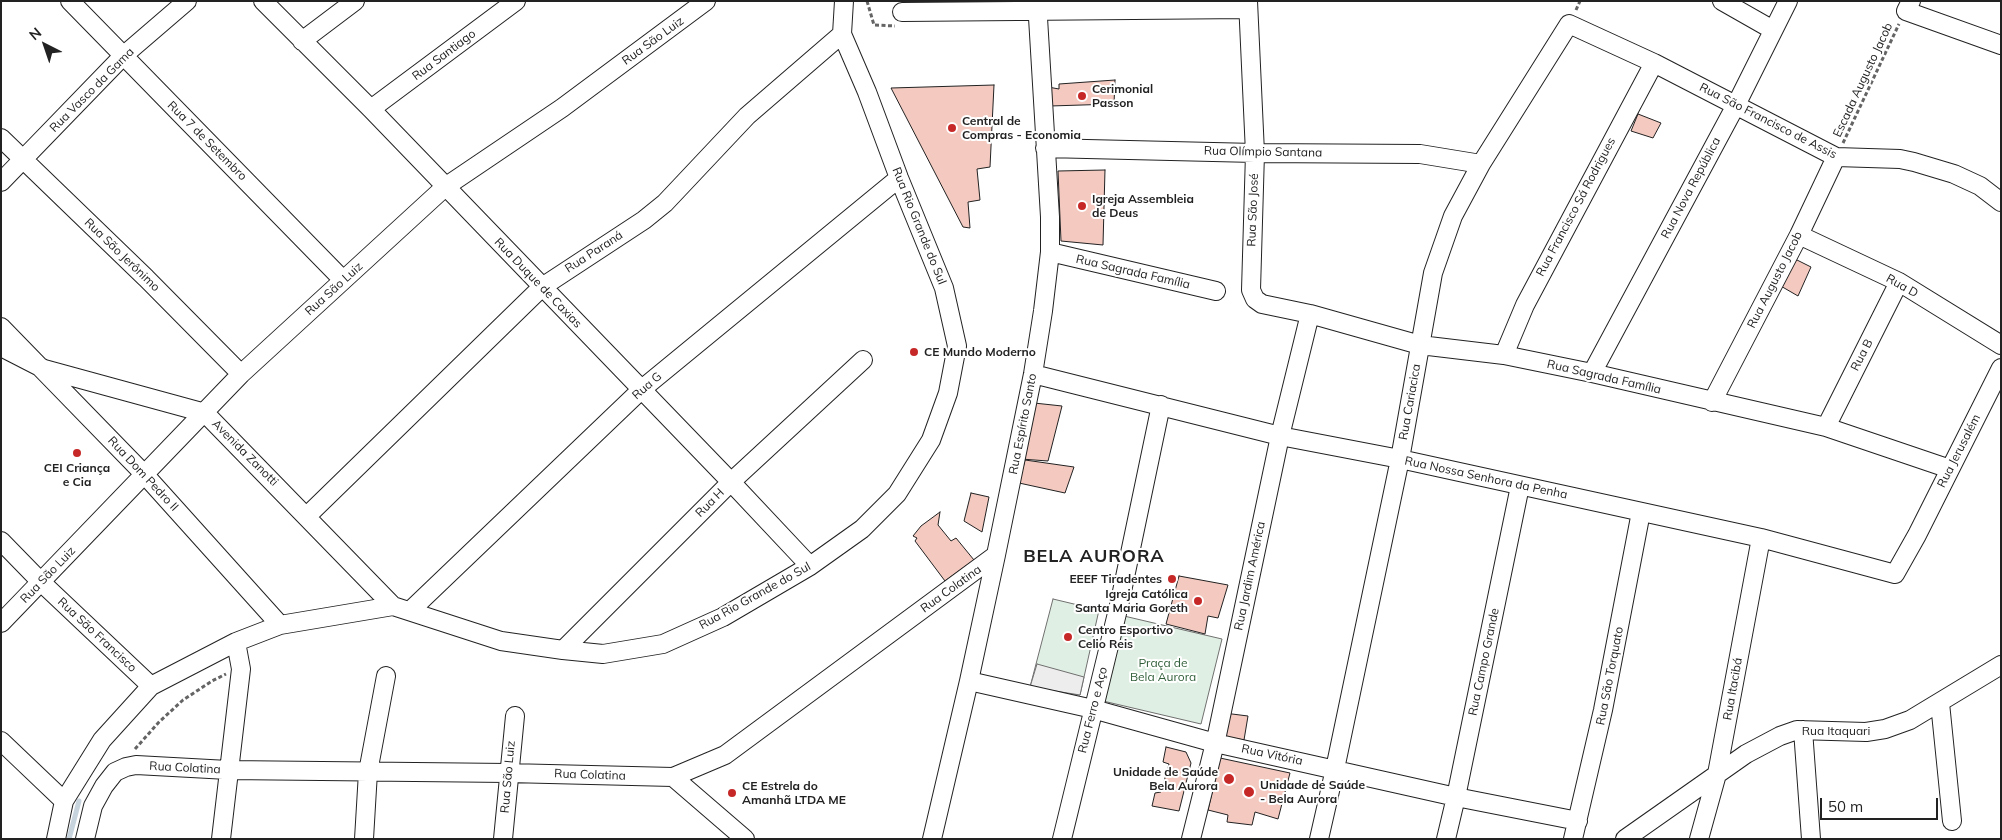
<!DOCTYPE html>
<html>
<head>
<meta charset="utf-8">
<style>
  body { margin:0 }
  #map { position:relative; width:2002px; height:840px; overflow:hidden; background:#fff; font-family:Mulish,sans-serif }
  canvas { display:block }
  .frame { position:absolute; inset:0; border:2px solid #222; pointer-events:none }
  .north { position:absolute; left:20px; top:20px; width:50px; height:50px; -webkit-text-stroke:4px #fff; paint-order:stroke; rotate:319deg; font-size:14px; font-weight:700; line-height:20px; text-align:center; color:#222 }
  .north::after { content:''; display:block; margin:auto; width:18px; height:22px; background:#222; clip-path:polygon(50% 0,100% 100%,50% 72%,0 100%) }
  .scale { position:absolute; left:1820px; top:798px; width:118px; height:22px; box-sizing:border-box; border:2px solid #222; border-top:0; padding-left:6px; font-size:15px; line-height:18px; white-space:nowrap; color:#222; -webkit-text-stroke:4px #fff; paint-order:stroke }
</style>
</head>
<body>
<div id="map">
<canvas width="2002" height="840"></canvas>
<div class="frame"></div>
<div class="north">N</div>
<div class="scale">50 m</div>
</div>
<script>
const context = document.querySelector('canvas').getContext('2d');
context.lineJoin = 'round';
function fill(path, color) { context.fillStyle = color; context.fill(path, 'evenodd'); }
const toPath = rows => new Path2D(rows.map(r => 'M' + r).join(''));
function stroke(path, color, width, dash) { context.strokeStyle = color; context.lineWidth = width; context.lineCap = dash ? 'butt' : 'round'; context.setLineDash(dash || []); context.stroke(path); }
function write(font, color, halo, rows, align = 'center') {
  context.font = font + ' Mulish,sans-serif'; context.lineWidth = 4; context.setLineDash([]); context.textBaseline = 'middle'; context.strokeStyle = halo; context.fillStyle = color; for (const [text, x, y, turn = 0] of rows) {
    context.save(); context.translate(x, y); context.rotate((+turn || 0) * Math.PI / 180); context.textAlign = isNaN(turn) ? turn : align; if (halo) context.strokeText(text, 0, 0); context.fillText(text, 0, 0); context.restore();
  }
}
const green = toPath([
  [1053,599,1099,610,1080,695,1030,687,1053,599],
  [1124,616,1222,639,1201,724,1103,701,1124,616]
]);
const parking = toPath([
  [1037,664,1084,677,1080,695,1030,687,1037,664]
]);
const stream = toPath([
  [69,839,79,801]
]);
const building = toPath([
  [1115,80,1114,104,1050,106,1048,87,1059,89,1059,84,1115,80],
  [994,85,990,167,977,169,980,200,968,202,970,228,963,227,891,88,994,85],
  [1638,114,1661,123,1653,138,1631,131,1638,114],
  [1105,170,1103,245,1061,241,1058,171,1105,170],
  [1793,258,1811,267,1798,296,1779,285,1793,258],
  [1034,403,1062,406,1048,461,1021,459,1034,403],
  [1025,460,1074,467,1065,493,1019,483,1025,460],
  [971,493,989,497,982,532,964,521,971,493],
  [940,512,938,525,951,541,956,538,974,560,945,581,915,541,917,538,913,536,921,526,940,512],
  [1179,576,1228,585,1218,618,1208,616,1205,634,1166,624,1179,576],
  [1224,713,1248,716,1244,740,1220,736,1224,713],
  [1166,747,1186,752,1191,763,1179,811,1152,806,1155,793,1161,792,1169,764,1163,762,1166,747],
  [1220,758,1290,773,1278,819,1255,812,1252,825,1227,822,1228,815,1208,810,1220,758]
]);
const path = toPath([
  [867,1,874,25,895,26],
  [1576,10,1580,1],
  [1843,143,1899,24],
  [135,749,159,722,183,700,212,681,226,674]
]);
const minor = toPath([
  [70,1,343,280],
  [263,1,371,109,731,482,810,566],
  [1248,1,1255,153,1251,290,1255,299,1262,304,1310,314,1420,345,1504,355,1592,373,1826,427,1950,469],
  [1722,1,1773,30],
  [1911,1,1906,11,2001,45],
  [902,12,1248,9],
  [302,41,355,1],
  [371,109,516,1],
  [1,138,146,278,241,374],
  [1045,148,1255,153,1420,154,1481,164],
  [1,182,123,56,187,1],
  [1799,235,1899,282,2001,345],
  [1050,252,1216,291],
  [1,327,145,475,280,625],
  [1,347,44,369,205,413,393,606],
  [1504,355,1525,305,1654,63],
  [1592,373,1736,105,1788,1],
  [1033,374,1280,436,1400,459,1761,538,1895,574,1917,535,2001,368],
  [1712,402,1799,235,1836,157],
  [1826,427,1899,282],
  [307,516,542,287,644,220,665,203,747,116,842,34],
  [1,541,41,582,151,686],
  [411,610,642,389,899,178],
  [1,623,241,374,445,187,562,108,706,1],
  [563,650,731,482,863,360],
  [969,681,1093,709,1215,743,1456,797,1578,821],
  [1940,703,1952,821],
  [1803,730,1811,839],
  [1,741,64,801],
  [673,777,745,839],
  [56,839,64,801,102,740,151,686,236,642,280,625,393,606,501,641,563,650,603,654,663,644,723,617,810,566,862,529,897,494,931,440,948,393,957,346,944,288,899,178,867,92,842,34,844,1],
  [85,839,93,806,104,786,115,772,126,767,136,765,228,770,508,773,673,777,725,755,996,555],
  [221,839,241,669,236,642],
  [364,839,368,772,386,676],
  [503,839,515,716],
  [932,839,969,681,996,555,1033,374,1043,311,1050,252,1050,217,1037,1],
  [1062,839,1120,601,1161,405],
  [1191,839,1217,735,1280,436,1310,314],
  [1319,839,1335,769,1400,459,1433,273,1453,216,1481,164,1569,24,1654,63,1836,157,1900,159,1914,162,1954,174,1980,186,2001,202],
  [1446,839,1456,797,1520,486],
  [1573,839,1603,710,1641,512],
  [1625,839,1746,754,1780,736,1797,730,1866,732,1885,729,1910,720,2001,665],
  [1699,839,1717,774,1761,538]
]);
const markers = [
  [1082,96,5,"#c62828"],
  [952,128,5,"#c62828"],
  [1082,206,5,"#c62828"],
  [914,352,5,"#c62828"],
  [77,453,5,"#c62828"],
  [1172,579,5,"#c62828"],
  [1198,601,5,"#c62828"],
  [1068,637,5,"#c62828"],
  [1229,779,6,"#c62828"],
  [1249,792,6,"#c62828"],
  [732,793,5,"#c62828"]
];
const streetNames = [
  ["Rua São Luiz",653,41,-36],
  ["Rua Santiago",444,55,-37],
  ["Escada Augusto Jacob",1863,80,-65],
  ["Rua Vasco da Gama",92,90,-45],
  ["Rua São Francisco de Assis",1768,121,27],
  ["Rua 7 de Setembro",207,141,45],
  ["Rua Olímpio Santana",1263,152,1],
  ["Rua Nova República",1691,188,-62],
  ["Rua Francisco Sá Rodrigues",1576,207,-62],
  ["Rua São José",1253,210,-88],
  ["Rua Rio Grande do Sul",919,226,68],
  ["Rua Paraná",594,252,-33],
  ["Rua São Jerônimo",122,255,44],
  ["Rua Sagrada Família",1133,272,13],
  ["Rua Augusto Jacob",1775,280,-63],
  ["Rua Duque de Caxias",538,283,46],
  ["Rua D",1902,286,29],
  ["Rua São Luiz",334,289,-42],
  ["Rua B",1862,355,-63],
  ["Rua Sagrada Família",1604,377,13],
  ["Rua G",647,386,-41],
  ["Rua Cariacica",1410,402,-80],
  ["Rua Espírito Santo",1023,424,-79],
  ["Rua Jerusalém",1959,451,-63],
  ["Avenida Zanotti",245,453,45],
  ["Rua Dom Pedro II",143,474,47],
  ["Rua Nossa Senhora da Penha",1486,478,12],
  ["Rua H",710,503,-45],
  ["Rua São Luiz",48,575,-46],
  ["Rua Jardim América",1250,576,-78],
  ["Rua Colatina",951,589,-36],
  ["Rua Rio Grande do Sul",755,596,-29],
  ["Rua São Francisco",97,635,43],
  ["Rua Campo Grande",1484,662,-78],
  ["Rua São Torquato",1610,676,-79],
  ["Rua Itacibá",1733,689,-80],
  ["Rua Ferro e Aço",1093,710,-76],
  ["Rua Itaquari",1836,731],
  ["Rua Vitória",1272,755,12],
  ["Rua Colatina",185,768,3],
  ["Rua Colatina",590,775,2],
  ["Rua São Luiz",508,777,-85]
];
const poiNames = [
  ["Cerimonial",1092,89],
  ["Passon",1092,103],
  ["Central de",962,121],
  ["Compras - Economia",962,135],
  ["Igreja Assembleia",1092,199],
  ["de Deus",1092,213],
  ["CE Mundo Moderno",924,352],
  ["CEI Criança",77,468,"center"],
  ["e Cia",77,482,"center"],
  ["EEEF Tiradentes",1162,579,"right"],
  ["Igreja Católica",1188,594,"right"],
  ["Santa Maria Goreth",1188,608,"right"],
  ["Centro Esportivo",1078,630],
  ["Celio Reis",1078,644],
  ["Unidade de Saúde",1218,772,"right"],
  ["Bela Aurora",1218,786,"right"],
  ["Unidade de Saúde",1260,785],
  ["- Bela Aurora",1260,799],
  ["CE Estrela do",742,786],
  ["Amanhã LTDA ME",742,800]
];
const parkNames = [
  ["Praça de",1163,663],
  ["Bela Aurora",1163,677]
];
const districtNames = [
  ["BELA AURORA",1094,557]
];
fill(green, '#e0efe3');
stroke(green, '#6f6f6f', 1);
fill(parking, '#ededed');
stroke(parking, '#6f6f6f', 1);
stroke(stream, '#c7d3dd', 5);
fill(building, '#f3c9c0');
stroke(building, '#222', 1);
stroke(minor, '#222', 20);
stroke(path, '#646464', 3, [4, 2.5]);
stroke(minor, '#fff', 18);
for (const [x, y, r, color] of markers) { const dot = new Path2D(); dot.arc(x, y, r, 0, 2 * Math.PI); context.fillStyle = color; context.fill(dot); stroke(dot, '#fff', 2); }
write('12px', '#222', '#fff', streetNames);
write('bold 12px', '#222', '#fff', poiNames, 'left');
write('12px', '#2f5e38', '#fff', parkNames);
context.letterSpacing = '1px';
write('bold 18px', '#222', '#fff', districtNames);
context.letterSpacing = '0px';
</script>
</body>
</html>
